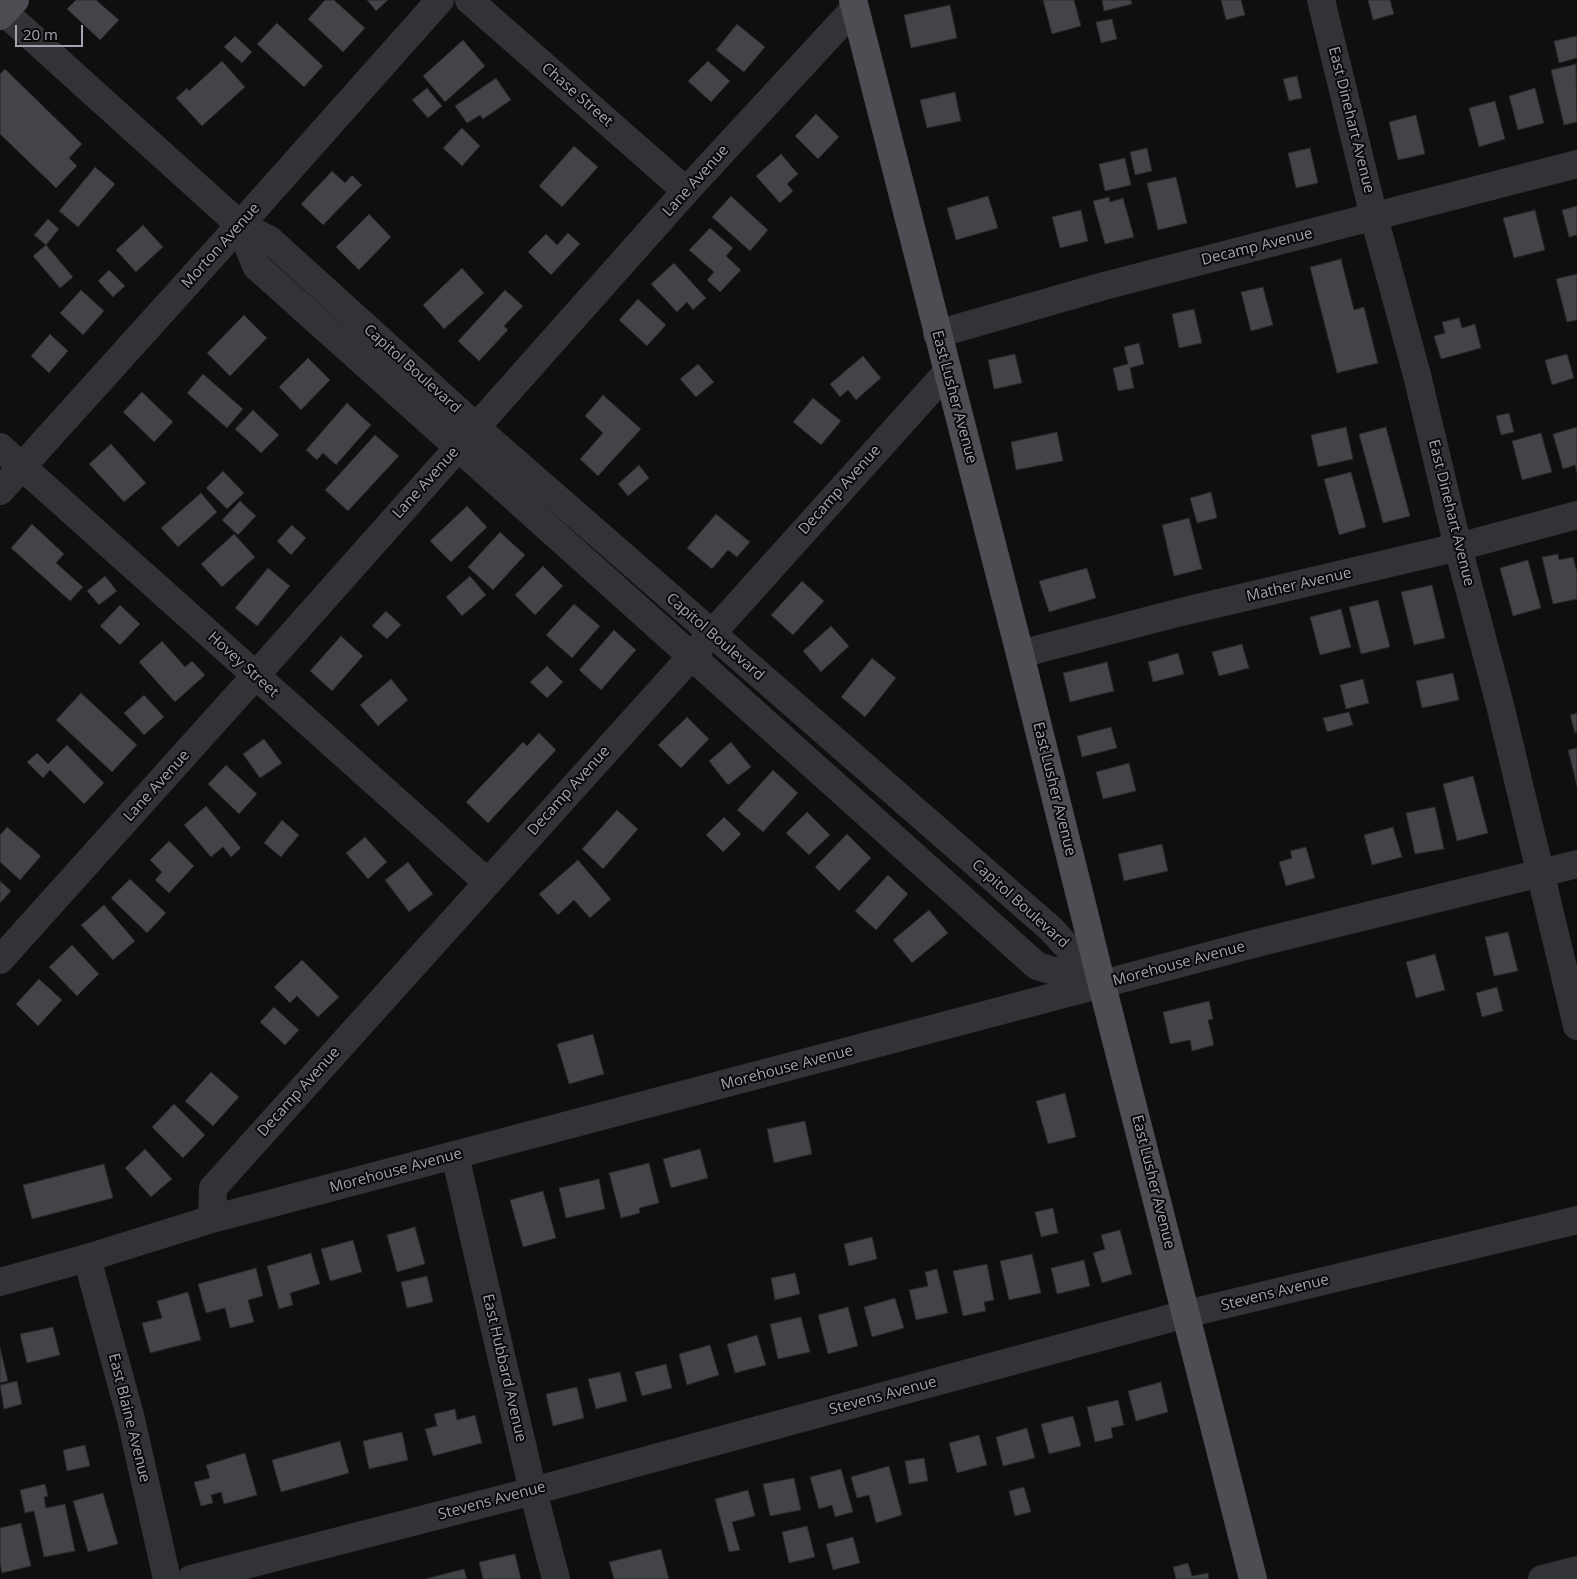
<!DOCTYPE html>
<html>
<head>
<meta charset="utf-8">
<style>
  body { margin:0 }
  #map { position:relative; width:1577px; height:1579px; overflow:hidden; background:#0f0f10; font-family:"Open Sans",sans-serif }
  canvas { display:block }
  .scale { position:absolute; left:15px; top:25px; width:68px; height:22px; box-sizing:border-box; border:2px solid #a2a5af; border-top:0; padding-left:6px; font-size:15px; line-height:18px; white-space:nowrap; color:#a2a5af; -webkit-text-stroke:4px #0a0a0b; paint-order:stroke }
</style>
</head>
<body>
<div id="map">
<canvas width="1577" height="1579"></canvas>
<div class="scale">20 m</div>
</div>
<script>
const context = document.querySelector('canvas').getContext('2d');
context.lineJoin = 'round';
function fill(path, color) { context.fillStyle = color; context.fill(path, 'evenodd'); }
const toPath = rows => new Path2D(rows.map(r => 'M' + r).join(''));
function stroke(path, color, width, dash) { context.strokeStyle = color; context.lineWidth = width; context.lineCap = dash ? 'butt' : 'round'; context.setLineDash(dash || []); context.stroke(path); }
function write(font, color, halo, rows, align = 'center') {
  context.font = font + ' "Open Sans",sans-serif'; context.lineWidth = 4; context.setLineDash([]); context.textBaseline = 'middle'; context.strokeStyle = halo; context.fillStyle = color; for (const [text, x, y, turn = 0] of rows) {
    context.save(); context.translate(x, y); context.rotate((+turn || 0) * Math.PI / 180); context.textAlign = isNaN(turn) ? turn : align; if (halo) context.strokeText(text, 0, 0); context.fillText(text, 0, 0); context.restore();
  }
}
const building = toPath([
  [76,0,96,0,119,20,100,40,67,9,76,0],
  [325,0,334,0,365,28,343,52,308,19,325,0],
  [367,0,388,0,376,11,367,0],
  [1043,0,1074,0,1081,26,1052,34,1043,0],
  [1102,0,1131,0,1132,4,1104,11,1102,0],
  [1221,0,1241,0,1245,15,1226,20,1221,0],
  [1368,0,1390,0,1394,14,1373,20,1368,0],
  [950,5,957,38,911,48,904,15,950,5],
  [1112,19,1117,39,1101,43,1096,22,1112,19],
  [277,23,323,66,304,87,257,44,277,23],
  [737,24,765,47,744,72,716,50,737,24],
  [235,36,252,52,242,63,224,47,235,36],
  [1577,36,1577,58,1559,63,1554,41,1577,36],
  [463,40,485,66,445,102,423,76,463,40],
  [222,61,245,87,202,126,176,98,187,88,189,91,222,61],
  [708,61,730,81,711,102,688,81,708,61],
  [1576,64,1577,122,1564,125,1551,70,1576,64],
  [5,69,82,144,69,158,77,166,56,188,0,134,0,74,5,69],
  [1297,76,1302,98,1289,101,1283,79,1297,76],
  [496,78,511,100,483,119,480,115,467,123,455,106,496,78],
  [427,88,442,106,428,118,412,100,427,88],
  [1535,88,1544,123,1518,130,1509,96,1535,88],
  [955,92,961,121,927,128,920,100,955,92],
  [1495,101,1505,139,1479,147,1469,108,1495,101],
  [816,114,839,137,818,159,795,136,816,114],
  [1416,115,1425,154,1398,160,1389,122,1416,115],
  [462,128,480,146,462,166,443,148,462,128],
  [574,146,598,167,562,207,539,186,574,146],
  [1147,148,1152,171,1135,175,1130,152,1147,148],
  [1310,148,1318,183,1296,188,1288,153,1310,148],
  [781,154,798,174,787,184,793,191,780,203,756,176,781,154],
  [1125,158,1131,185,1105,191,1099,164,1125,158],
  [95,167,115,184,78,227,59,211,95,167],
  [332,171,345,183,352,175,362,185,323,225,301,204,332,171],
  [1176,177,1187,223,1158,230,1147,183,1176,177],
  [731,196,768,230,750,251,712,217,731,196],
  [988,196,998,228,956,240,947,208,988,196],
  [1109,197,1110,202,1123,198,1134,237,1105,244,1093,201,1109,197],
  [1577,206,1577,235,1569,237,1562,210,1577,206],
  [1081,210,1088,241,1060,248,1052,217,1081,210],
  [1535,210,1545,250,1514,258,1503,218,1535,210],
  [369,214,391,237,359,270,336,247,369,214],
  [48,219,59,229,46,245,34,235,48,219],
  [143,225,163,247,136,272,116,250,143,225],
  [710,228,733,248,726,256,741,270,720,292,707,280,714,272,689,250,710,228],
  [568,233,580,244,551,275,528,252,546,234,557,245,568,233],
  [46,245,73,277,60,288,33,256,46,245],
  [1341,259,1354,310,1364,307,1378,363,1337,373,1310,267,1341,259],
  [674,263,706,298,693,310,687,302,677,312,651,284,674,263],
  [462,268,484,293,444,329,423,305,462,268],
  [109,270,125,286,113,297,98,281,109,270],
  [1577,274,1577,320,1567,322,1556,279,1577,274],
  [1263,287,1273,325,1251,331,1241,292,1263,287],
  [81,290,104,311,83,335,60,313,81,290],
  [505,290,523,306,504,326,508,330,479,361,458,341,505,290],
  [638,299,666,325,647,346,619,320,638,299],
  [1194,309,1202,343,1179,348,1172,314,1194,309],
  [244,315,267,338,230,376,207,353,244,315],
  [1459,318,1462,328,1475,324,1481,348,1441,359,1434,336,1445,333,1442,322,1459,318],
  [50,334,68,351,49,373,31,356,50,334],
  [1139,343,1144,364,1130,368,1134,388,1118,391,1113,368,1128,364,1124,347,1139,343],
  [1015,354,1022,383,994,389,988,360,1015,354],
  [1567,354,1574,378,1552,385,1545,360,1567,354],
  [863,356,881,378,856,400,848,390,840,397,830,384,863,356],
  [308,358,330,380,301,410,279,387,308,358],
  [698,364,714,382,696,397,680,379,698,364],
  [203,374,243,409,227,428,187,393,203,374],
  [142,392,173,422,154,442,123,412,142,392],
  [603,395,641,429,598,476,580,459,603,433,585,416,603,395],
  [813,398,841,421,821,445,793,422,813,398],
  [347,403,371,425,336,465,323,453,317,460,306,450,347,403],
  [253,410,279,435,261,453,235,429,253,410],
  [1509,413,1514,432,1501,435,1496,416,1509,413],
  [1346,427,1353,459,1318,467,1311,435,1346,427],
  [1386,427,1410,516,1383,523,1359,434,1386,427],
  [1577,427,1577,473,1575,465,1563,469,1553,434,1577,427],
  [1057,432,1063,461,1016,470,1011,442,1057,432],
  [1541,433,1552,472,1522,480,1512,441,1541,433],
  [375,435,399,456,348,511,325,490,375,435],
  [111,444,146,483,124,502,89,464,111,444],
  [639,465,649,478,628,496,618,484,639,465],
  [223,471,244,493,227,509,206,488,223,471],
  [1351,472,1366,527,1339,535,1324,479,1351,472],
  [1211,492,1217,518,1197,523,1190,498,1211,492],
  [201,493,217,512,178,547,161,528,201,493],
  [240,501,256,516,238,535,222,520,240,501],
  [467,506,487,527,451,562,430,541,467,506],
  [716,514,750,542,737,557,728,550,712,569,687,548,716,514],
  [1189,518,1202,569,1174,576,1162,525,1189,518],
  [32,524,64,554,56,563,83,587,70,601,11,548,32,524],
  [292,525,306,538,291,555,277,541,292,525],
  [500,532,525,555,493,590,468,567,500,532],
  [234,534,255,557,222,587,201,564,234,534],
  [1558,554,1559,560,1573,557,1577,572,1577,599,1553,604,1542,557,1558,554],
  [1528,560,1541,608,1513,616,1500,568,1528,560],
  [543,566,563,586,535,615,515,595,543,566],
  [268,568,290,586,257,626,235,608,268,568],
  [1087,568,1096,598,1049,612,1039,581,1087,568],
  [105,576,117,591,99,605,87,591,105,576],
  [470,576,486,595,462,616,446,597,470,576],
  [802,581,824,601,793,635,771,615,802,581],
  [1432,585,1445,638,1414,645,1401,592,1432,585],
  [1378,600,1390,647,1361,654,1349,607,1378,600],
  [574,604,600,626,572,658,546,635,574,604],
  [120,605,140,624,120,645,100,626,120,605],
  [1341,609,1351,647,1320,655,1310,617,1341,609],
  [386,611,401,625,387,639,372,626,386,611],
  [831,626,849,646,821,672,803,651,831,626],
  [614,630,636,650,601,690,579,670,614,630],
  [341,636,363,656,332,691,310,671,341,636],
  [162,641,185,667,192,661,205,675,175,702,139,662,162,641],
  [1242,644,1249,668,1219,676,1212,652,1242,644],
  [1178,653,1184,674,1153,682,1148,662,1178,653],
  [872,658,896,678,865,717,841,697,872,658],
  [1107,662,1114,691,1070,702,1063,673,1107,662],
  [547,666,563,682,547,698,530,682,547,666],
  [1453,673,1459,700,1422,708,1416,681,1453,673],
  [391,679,408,700,378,726,360,705,391,679],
  [1363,679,1369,703,1346,709,1340,685,1363,679],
  [81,693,137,745,112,772,56,720,81,693],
  [144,695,164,717,144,735,124,713,144,695],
  [1349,712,1353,725,1327,732,1323,718,1349,712],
  [1577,713,1577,732,1575,733,1570,715,1577,713],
  [687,717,709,739,681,768,658,745,687,717],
  [1111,727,1117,748,1082,757,1077,736,1111,727],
  [539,733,556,750,488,823,466,802,523,742,527,746,539,733],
  [264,739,282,763,260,778,243,754,264,739],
  [731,742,751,767,728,785,709,761,731,742],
  [67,745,104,783,84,804,50,770,43,778,27,762,37,753,48,764,67,745],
  [1577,748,1577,786,1568,750,1577,748],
  [1129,763,1136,791,1103,799,1096,772,1129,763],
  [226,765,257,794,239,814,208,784,226,765],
  [773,770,798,793,763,832,737,810,773,770],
  [1473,776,1488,833,1457,841,1443,784,1473,776],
  [206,806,241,848,231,857,223,847,211,857,184,825,206,806],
  [1435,807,1444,849,1415,854,1406,813,1435,807],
  [617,810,638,829,603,869,582,849,617,810],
  [807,812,830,835,809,855,786,833,807,812],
  [724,817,741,834,723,852,706,835,724,817],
  [282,820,299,835,281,857,264,843,282,820],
  [7,827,41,856,20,880,0,862,0,835,7,827],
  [1393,827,1402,857,1372,865,1364,835,1393,827],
  [847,834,871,858,839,891,815,867,847,834],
  [365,837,387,862,368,879,346,853,365,837],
  [169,841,194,866,169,893,155,880,162,872,150,860,169,841],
  [1162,844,1168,871,1124,881,1118,854,1162,844],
  [1306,847,1315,878,1286,886,1279,862,1292,858,1290,851,1306,847],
  [578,860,611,899,590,918,574,900,558,915,539,894,578,860],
  [408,862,433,894,409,912,385,880,408,862],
  [888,875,908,894,876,930,855,911,888,875],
  [130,879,166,913,147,933,111,898,130,879],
  [0,881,11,891,0,903,0,881],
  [104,905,135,941,113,960,81,925,104,905],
  [929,910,948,933,912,963,893,940,929,910],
  [1508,932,1518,971,1494,976,1485,937,1508,932],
  [72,945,99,974,77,996,49,967,72,945],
  [1435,954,1445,990,1416,998,1406,962,1435,954],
  [302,960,339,997,318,1017,297,996,290,1003,274,987,302,960],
  [39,979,62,1000,38,1026,16,1004,39,979],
  [1497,987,1503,1011,1482,1017,1476,993,1497,987],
  [1209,1001,1213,1019,1208,1020,1214,1045,1192,1051,1190,1040,1170,1044,1163,1012,1209,1001],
  [274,1007,299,1030,285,1045,260,1022,274,1007],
  [593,1034,604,1074,569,1084,557,1044,593,1034],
  [211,1072,239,1097,213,1126,185,1101,211,1072],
  [1065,1093,1076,1137,1048,1144,1036,1101,1065,1093],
  [174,1104,205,1135,183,1158,152,1127,174,1104],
  [805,1121,812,1154,774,1163,767,1129,805,1121],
  [145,1149,172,1179,151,1197,125,1168,145,1149],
  [700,1149,708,1178,671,1188,663,1159,700,1149],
  [649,1163,659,1203,639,1208,640,1213,621,1218,609,1173,649,1163],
  [104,1164,113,1198,32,1219,23,1185,104,1164],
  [599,1179,605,1209,566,1218,559,1188,599,1179],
  [543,1191,556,1238,523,1247,510,1200,543,1191],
  [1053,1208,1058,1233,1041,1237,1035,1212,1053,1208],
  [415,1227,425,1264,397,1272,387,1235,415,1227],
  [1120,1230,1132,1274,1102,1283,1093,1253,1105,1249,1101,1235,1120,1230],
  [872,1237,877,1259,849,1266,844,1244,872,1237],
  [353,1240,362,1272,330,1281,321,1249,353,1240],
  [311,1253,320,1284,290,1293,293,1305,279,1309,267,1266,311,1253],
  [1032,1254,1041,1293,1009,1300,1000,1261,1032,1254],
  [1084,1260,1090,1286,1057,1294,1051,1268,1084,1260],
  [987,1264,994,1300,984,1302,986,1311,963,1316,953,1271,987,1264],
  [256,1268,263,1296,248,1300,254,1322,230,1328,225,1308,206,1313,198,1284,256,1268],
  [937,1269,948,1313,916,1320,909,1290,928,1286,925,1272,937,1269],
  [795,1273,800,1294,775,1300,771,1278,795,1273],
  [427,1276,433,1302,407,1308,401,1282,427,1276],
  [188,1292,201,1340,150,1353,142,1323,162,1318,157,1301,188,1292],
  [895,1298,904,1328,872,1337,864,1307,895,1298],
  [848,1307,858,1346,828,1354,818,1315,848,1307],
  [801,1317,810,1352,778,1359,770,1324,801,1317],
  [53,1327,60,1355,27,1363,20,1334,53,1327],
  [757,1335,766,1365,735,1373,727,1344,757,1335],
  [710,1345,719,1375,687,1385,679,1354,710,1345],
  [0,1347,8,1381,0,1383,0,1347],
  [666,1364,672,1388,642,1396,635,1372,666,1364],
  [620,1372,627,1401,596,1409,588,1379,620,1372],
  [17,1381,22,1404,4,1409,0,1385,17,1381],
  [1161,1382,1168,1412,1136,1421,1128,1391,1161,1382],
  [577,1387,584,1418,553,1426,546,1394,577,1387],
  [1118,1400,1124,1425,1111,1428,1113,1438,1095,1442,1087,1407,1118,1400],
  [455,1409,457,1420,475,1415,482,1443,433,1456,425,1429,437,1426,434,1414,455,1409],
  [1073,1416,1081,1446,1049,1454,1041,1424,1073,1416],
  [1027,1428,1035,1458,1003,1466,996,1437,1027,1428],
  [402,1432,408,1460,369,1469,363,1441,402,1432],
  [979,1435,987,1465,957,1473,949,1443,979,1435],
  [340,1441,349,1473,281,1492,272,1460,340,1441],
  [85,1445,90,1466,67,1471,63,1450,85,1445],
  [245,1453,257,1495,224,1504,221,1492,211,1495,213,1503,201,1506,194,1482,210,1478,206,1465,245,1453],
  [924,1458,928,1481,909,1484,905,1461,924,1458],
  [889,1466,902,1515,876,1523,869,1495,857,1498,851,1477,889,1466],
  [841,1469,853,1512,835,1517,832,1505,819,1509,810,1477,841,1469],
  [794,1478,801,1510,770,1516,763,1484,794,1478],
  [45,1484,48,1496,44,1497,46,1508,65,1504,75,1551,44,1557,34,1511,25,1513,20,1490,45,1484],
  [1024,1487,1031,1512,1015,1516,1009,1491,1024,1487],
  [748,1490,755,1516,732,1522,740,1550,729,1552,715,1499,748,1490],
  [103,1493,118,1544,88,1552,73,1501,103,1493],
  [21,1523,31,1566,2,1573,0,1563,0,1528,21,1523],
  [807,1526,815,1557,789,1563,782,1532,807,1526],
  [853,1537,860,1563,833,1570,826,1544,853,1537],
  [661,1549,669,1579,614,1579,609,1562,661,1549],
  [515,1554,521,1579,483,1579,479,1562,515,1554],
  [1188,1563,1192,1576,1208,1573,1209,1579,1176,1579,1173,1567,1188,1563],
  [464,1569,467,1579,425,1579,464,1569]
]);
const minor = toPath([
  [469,0,686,191],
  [1321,0,1374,217,1417,375,1458,547,1500,705,1577,1026],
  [4,12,240,225,270,240,495,444,1051,929,1102,985],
  [240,225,256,266,1037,966,1101,985],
  [937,334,1104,286,1577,164],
  [0,447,487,882],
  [0,491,240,225,440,0],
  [1020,654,1181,612,1458,547,1577,515],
  [0,960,256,675,686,191,855,8],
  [455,1155,493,1321,533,1491,556,1579],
  [212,1219,213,1188,948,371],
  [87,1258,131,1419,167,1579],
  [0,1282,87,1258,212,1219,1261,942,1577,864],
  [191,1579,533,1491,1186,1314,1577,1220],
  [1542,1579,1577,1570]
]);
const major = toPath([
  [853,0,1020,654,1102,985,1253,1579],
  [0,16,15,0]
]);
const streetNames = [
  ["Chase Street",577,95,41],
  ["East Dinehart Avenue",1351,120,76],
  ["Lane Avenue",696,181,-48],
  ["Morton Avenue",221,246,-48],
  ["Decamp Avenue",1257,247,-14],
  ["Capitol Boulevard",412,369,42],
  ["East Lusher Avenue",954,397,75],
  ["Lane Avenue",426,483,-48],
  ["Decamp Avenue",840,490,-48],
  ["East Dinehart Avenue",1451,513,76],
  ["Mather Avenue",1299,585,-13],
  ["Capitol Boulevard",715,637,41],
  ["Hovey Street",243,665,42],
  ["Lane Avenue",157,786,-48],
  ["East Lusher Avenue",1054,789,76],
  ["Decamp Avenue",569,791,-48],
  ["Capitol Boulevard",1020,904,42],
  ["Morehouse Avenue",1179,964,-15],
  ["Morehouse Avenue",787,1068,-15],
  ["Decamp Avenue",299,1092,-48],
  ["Morehouse Avenue",396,1171,-15],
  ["East Lusher Avenue",1153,1182,76],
  ["Stevens Avenue",1275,1293,-14],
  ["East Hubbard Avenue",504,1368,77],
  ["Stevens Avenue",883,1396,-15],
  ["East Blaine Avenue",129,1418,76],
  ["Stevens Avenue",492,1501,-15]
];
fill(building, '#434448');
stroke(building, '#29292c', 1);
stroke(minor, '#323337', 28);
stroke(major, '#4d4e53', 28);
write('15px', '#a2a5af', '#0a0a0b', streetNames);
</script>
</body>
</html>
